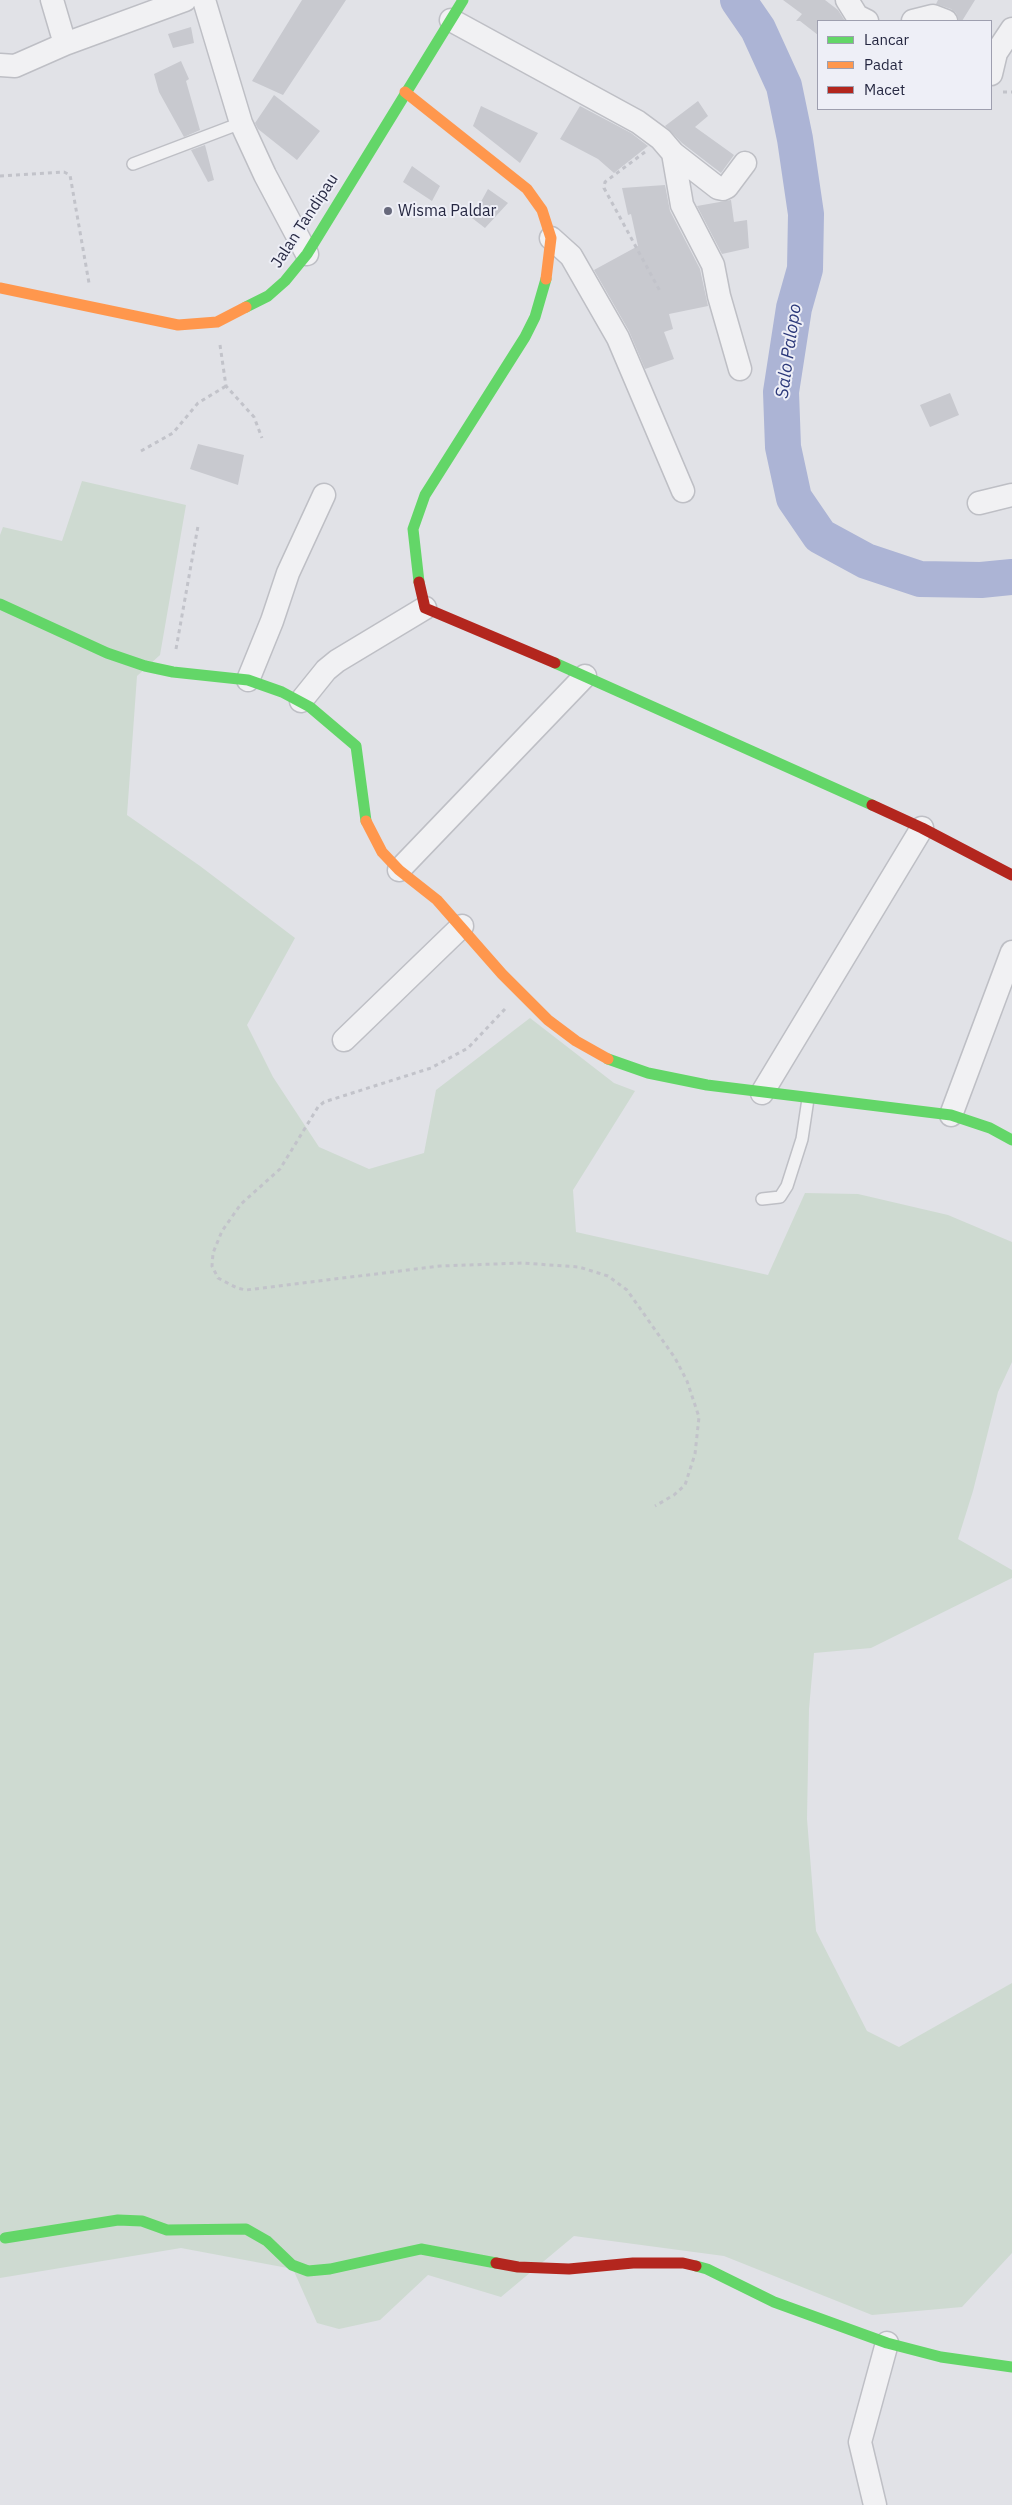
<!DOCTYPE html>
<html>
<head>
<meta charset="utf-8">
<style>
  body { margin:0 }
  #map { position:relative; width:1012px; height:2505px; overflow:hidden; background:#e1e2e7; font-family:"IBM Plex Sans",sans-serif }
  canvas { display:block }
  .legend { position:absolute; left:817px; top:20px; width:175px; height:90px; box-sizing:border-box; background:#eeeff7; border:1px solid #9e9faf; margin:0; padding:6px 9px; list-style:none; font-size:15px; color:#262842 }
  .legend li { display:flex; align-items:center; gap:10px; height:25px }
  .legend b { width:25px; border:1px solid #9e9faf }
</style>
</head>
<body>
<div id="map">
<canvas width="1012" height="2505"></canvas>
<ul class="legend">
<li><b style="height:6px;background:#63d668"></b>Lancar</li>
<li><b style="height:6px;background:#ff974d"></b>Padat</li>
<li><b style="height:6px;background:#b3261e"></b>Macet</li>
</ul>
</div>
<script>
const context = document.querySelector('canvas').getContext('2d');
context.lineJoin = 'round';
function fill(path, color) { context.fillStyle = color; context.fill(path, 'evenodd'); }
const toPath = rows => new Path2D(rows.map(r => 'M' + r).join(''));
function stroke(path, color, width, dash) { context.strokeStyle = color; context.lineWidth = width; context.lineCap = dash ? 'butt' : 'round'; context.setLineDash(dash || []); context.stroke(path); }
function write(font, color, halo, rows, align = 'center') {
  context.font = font + ' "IBM Plex Sans",sans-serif'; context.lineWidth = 4; context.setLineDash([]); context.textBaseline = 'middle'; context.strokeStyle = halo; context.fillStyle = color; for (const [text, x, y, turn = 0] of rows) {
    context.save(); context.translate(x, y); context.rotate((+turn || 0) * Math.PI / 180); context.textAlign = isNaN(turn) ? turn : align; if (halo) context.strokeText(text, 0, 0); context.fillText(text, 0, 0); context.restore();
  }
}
const green = toPath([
  [82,481,186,505,160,655,137,676,127,815,200,866,295,938,247,1025,273,1077,319,1147,369,1169,424,1153,436,1090,530,1018,614,1083,635,1091,573,1190,576,1232,768,1275,805,1193,858,1194,948,1215,1012,1242,1012,1362,998,1392,973,1491,958,1539,1012,1570,1012,1578,871,1648,814,1653,809,1709,807,1819,816,1931,867,2031,899,2047,1012,1983,1012,2253,962,2307,872,2315,724,2256,574,2236,501,2297,428,2275,380,2320,339,2329,317,2323,293,2269,181,2248,0,2278,0,535,3,527,62,541]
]);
const river = toPath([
  [738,0,758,29,784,86,795,139,806,214,805,269,794,308,781,392,783,447,794,498,820,536,866,561,920,579,981,580,1012,577]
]);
const building = toPath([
  [302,0,346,0,283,95,252,81],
  [783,0,825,0,838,10,845,21,818,21,818,35,800,21,796,21,802,14],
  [938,0,975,0,962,21,959,21,956,13,951,9,936,4],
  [191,27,194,43,173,48,168,34],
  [181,61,189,79,186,81,200,130,184,137,159,92,154,74],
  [274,95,320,131,297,160,258,129,255,123],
  [698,101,708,116,695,127,734,155,721,173,682,143,665,126],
  [481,106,538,133,520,163,473,126],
  [580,106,631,133,648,146,614,173,598,159,560,139],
  [205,145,214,180,208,182,191,150],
  [412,166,440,186,432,201,403,182],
  [665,185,670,211,700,269,708,306,669,314,673,329,664,332,674,359,645,369,629,331,594,270,638,246,631,214,628,215,622,188],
  [488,189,508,203,485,228,472,218],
  [731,200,734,222,747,220,749,248,722,254,697,206],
  [950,393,959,415,930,427,920,405],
  [198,444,244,455,238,485,190,469]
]);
const path = toPath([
  [1003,92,1012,92],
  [645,152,605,182,604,188,661,293],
  [0,176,64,172,70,175,89,283],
  [220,345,226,386,254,417,262,438],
  [141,451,173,433,198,403,226,386],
  [176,649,198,526],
  [505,1009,468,1048,431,1068,324,1102,318,1107,280,1169,241,1204,222,1231,213,1253,212,1266,218,1278,237,1288,246,1290,440,1266,522,1263,579,1267,608,1276,627,1290,675,1358,687,1381,699,1417,695,1454,685,1485,674,1495,655,1506]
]);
const lane = toPath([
  [133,164,241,123],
  [762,1199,780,1197,787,1186,802,1139,808,1099]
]);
const street = toPath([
  [204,0,241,123,265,175,307,254],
  [847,0,857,16,867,21],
  [451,20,638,122,661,139,673,153,718,188,723,189,727,187,745,163],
  [913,21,933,16,946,21],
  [65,44,185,0],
  [0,65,15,66,65,44,52,0],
  [991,74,996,53,1012,29],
  [673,153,682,205,713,265,719,296,740,369],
  [551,238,571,256,618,338,683,491],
  [979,503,1012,495],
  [248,680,272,621,288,573,324,495],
  [301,701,326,670,337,661,425,608],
  [399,870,585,676],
  [344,1040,462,926],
  [762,1093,922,828],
  [951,1115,1012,952],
  [875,2505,860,2442,887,2343]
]);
const fast = toPath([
  [246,307,268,296,285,281,307,254,463,0],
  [419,582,413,529,425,495,525,337,535,317,546,279],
  [0,604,107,653,145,666,173,672,248,680,282,692,310,707,356,746,366,821],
  [555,663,872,805],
  [608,1059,648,1073,707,1085,951,1115,990,1128,1012,1140],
  [5,2238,118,2220,142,2221,167,2230,246,2229,267,2241,292,2265,308,2271,330,2269,421,2249,496,2263],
  [696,2266,707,2269,774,2302,887,2343,941,2357,1012,2367]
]);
const slow = toPath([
  [405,92,527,189,542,210,551,238,546,279],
  [0,288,178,325,217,322,246,307],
  [366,821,382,852,399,870,437,900,502,974,548,1020,576,1041,608,1059]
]);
const jam = toPath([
  [419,582,425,608,555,663],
  [872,805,922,828,1012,875],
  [496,2263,518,2267,569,2269,633,2263,683,2263,696,2266]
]);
const markers = [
  [388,211,5,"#67697c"]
];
const poiNames = [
  ["Wisma Paldar",398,211]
];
const streetNames = [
  ["Jalan Tandipau",305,221,-57]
];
const waterNames = [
  ["Salo Palopo",789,351,-82]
];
fill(green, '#cedad1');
stroke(river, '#acb4d5', 36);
fill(building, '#c8c9cf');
stroke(lane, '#bebfc5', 14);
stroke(street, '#bebfc5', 25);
stroke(path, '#c2c3ca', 3, [4, 4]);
stroke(lane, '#f1f1f3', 11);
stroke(street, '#f1f1f3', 22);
stroke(fast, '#63d668', 11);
stroke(slow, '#ff974d', 11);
stroke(jam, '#b3261e', 11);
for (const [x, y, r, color] of markers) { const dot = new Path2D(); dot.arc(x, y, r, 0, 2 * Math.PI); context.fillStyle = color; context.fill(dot); stroke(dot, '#eeeff7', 2); }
write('16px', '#262842', '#eeeff7', poiNames, 'left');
write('16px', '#262842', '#eeeff7', streetNames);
write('italic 18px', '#2c397a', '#eeeff7', waterNames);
</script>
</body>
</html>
